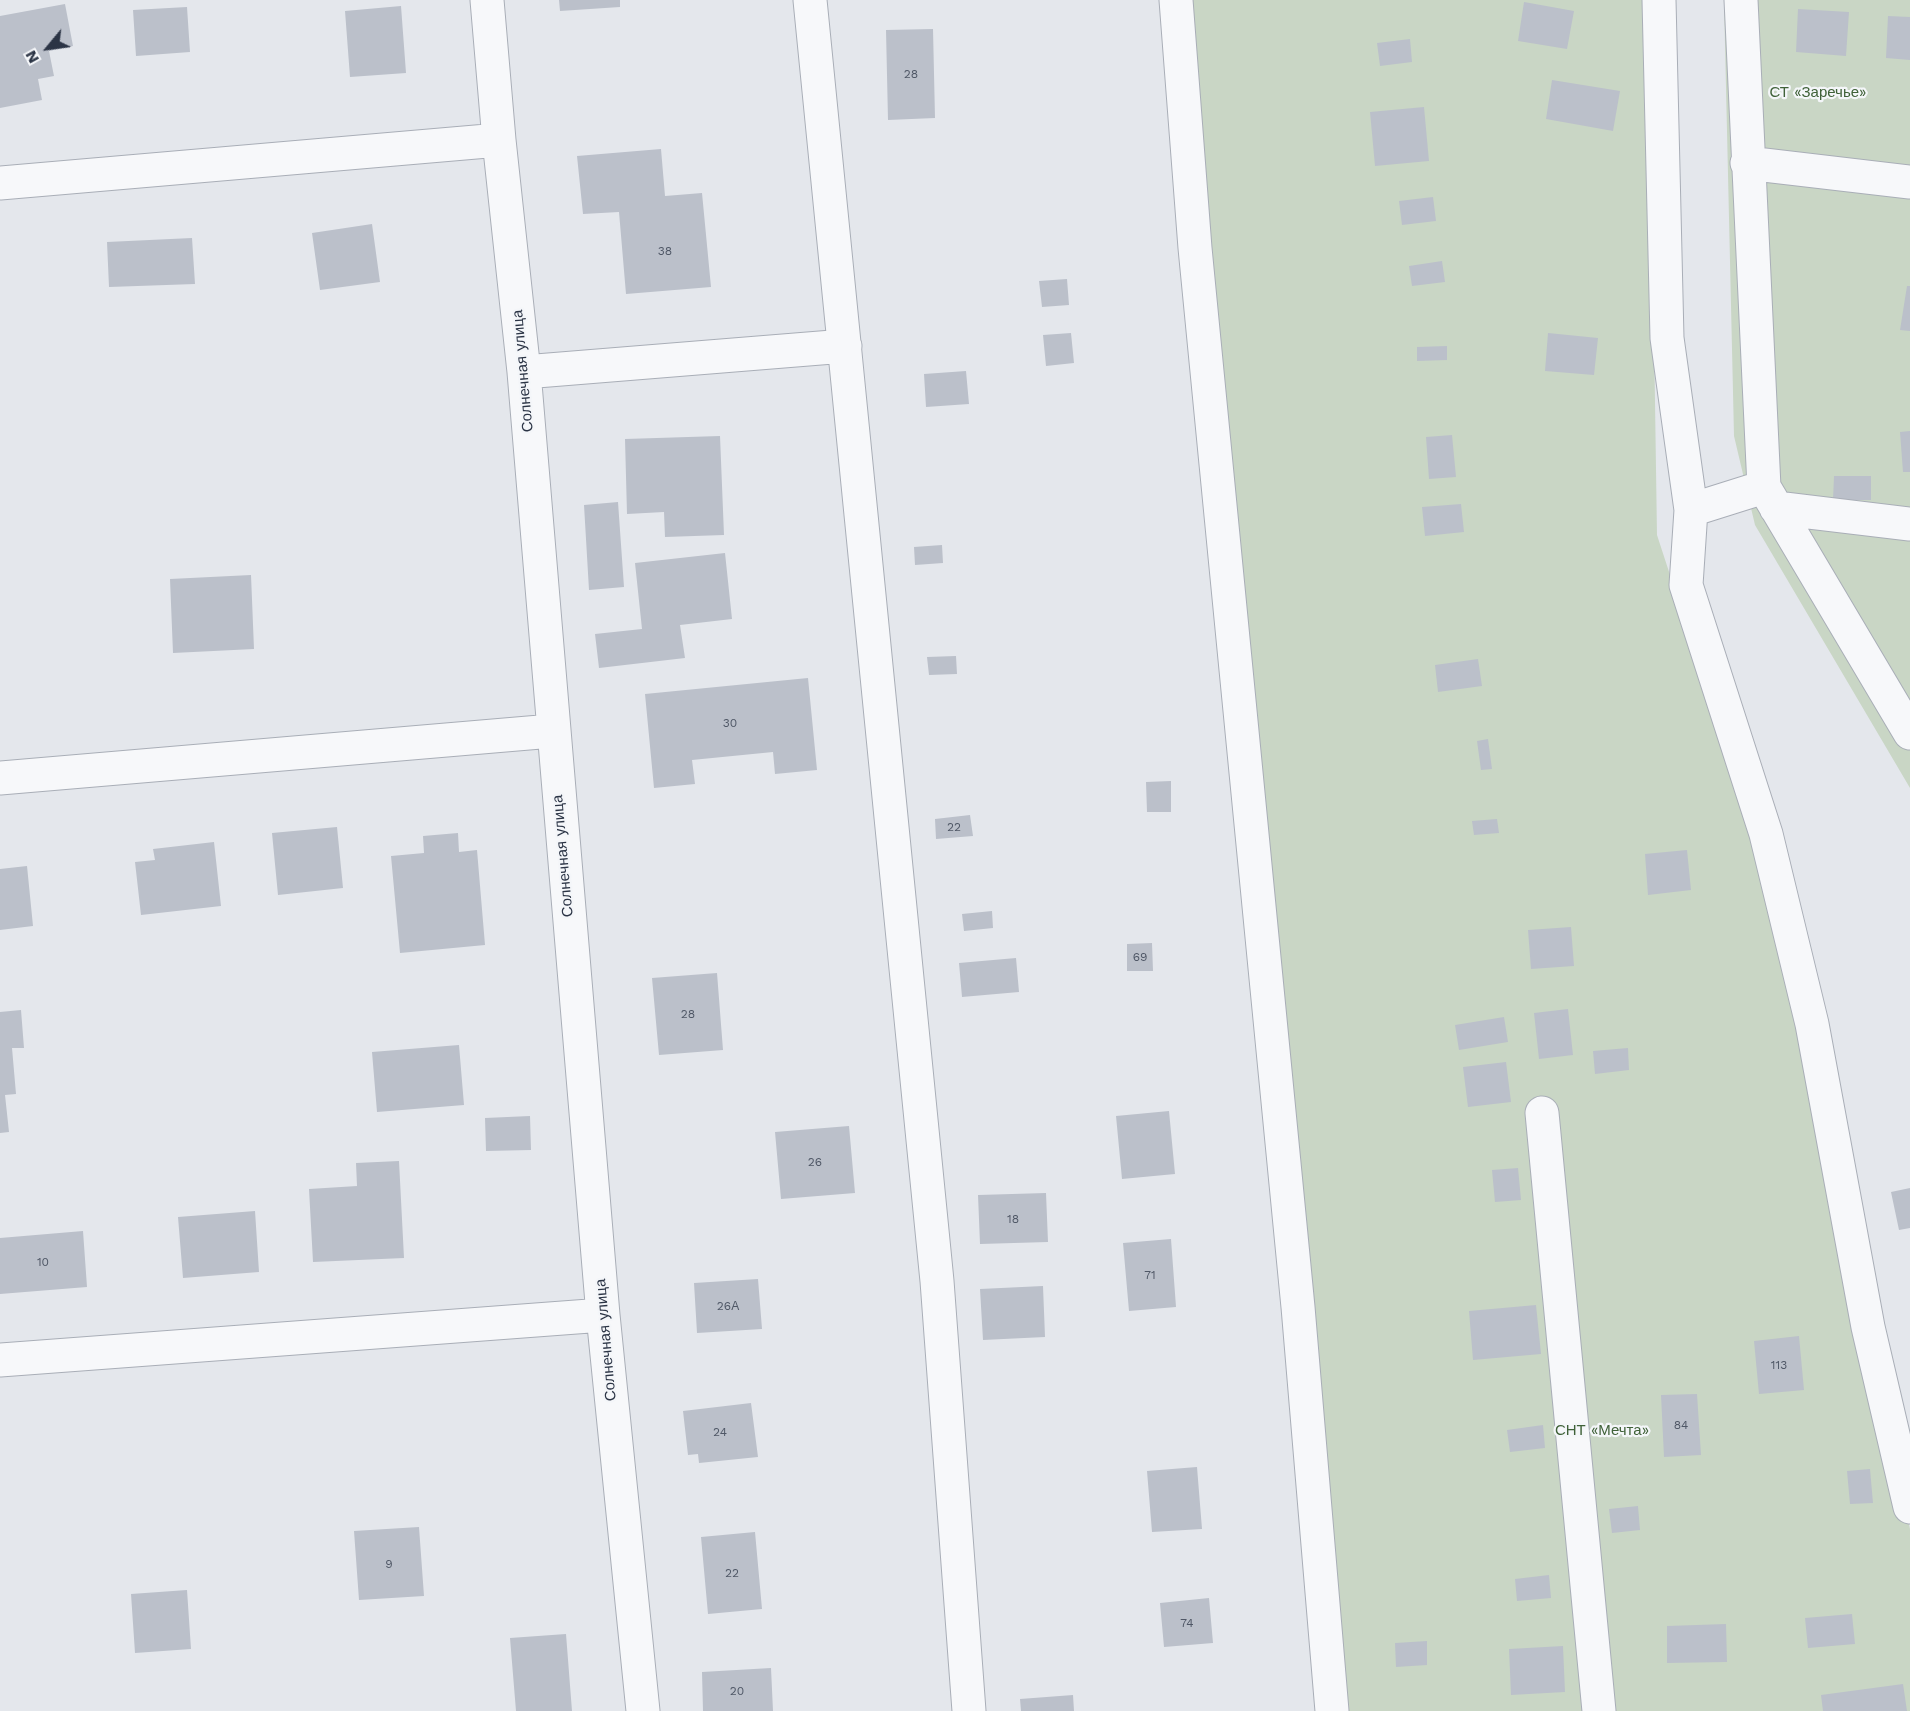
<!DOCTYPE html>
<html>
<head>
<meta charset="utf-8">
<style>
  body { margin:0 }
  #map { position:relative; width:1910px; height:1711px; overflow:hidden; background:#e4e7ec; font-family:"Work Sans",sans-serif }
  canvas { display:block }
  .north { position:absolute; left:18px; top:18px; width:60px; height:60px; -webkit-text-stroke:4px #f4f6f9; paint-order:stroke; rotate:241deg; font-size:16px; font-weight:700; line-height:24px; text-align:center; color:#2b3445 }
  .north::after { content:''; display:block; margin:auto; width:21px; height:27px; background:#2b3445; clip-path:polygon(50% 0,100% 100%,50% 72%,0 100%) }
</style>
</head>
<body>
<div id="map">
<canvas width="1910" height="1711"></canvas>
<div class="north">N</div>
</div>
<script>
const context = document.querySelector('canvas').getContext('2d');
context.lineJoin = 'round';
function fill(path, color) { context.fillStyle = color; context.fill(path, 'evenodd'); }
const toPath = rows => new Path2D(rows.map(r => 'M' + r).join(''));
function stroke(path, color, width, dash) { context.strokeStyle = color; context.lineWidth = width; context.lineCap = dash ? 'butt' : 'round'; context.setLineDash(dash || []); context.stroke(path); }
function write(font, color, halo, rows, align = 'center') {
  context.font = font + ' "Work Sans",sans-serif'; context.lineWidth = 4.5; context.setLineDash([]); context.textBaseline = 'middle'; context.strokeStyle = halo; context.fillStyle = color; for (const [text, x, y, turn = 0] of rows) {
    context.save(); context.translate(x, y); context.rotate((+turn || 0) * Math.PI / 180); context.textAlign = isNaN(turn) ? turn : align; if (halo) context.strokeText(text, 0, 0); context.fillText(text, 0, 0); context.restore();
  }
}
const green = toPath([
  [1189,0,1649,0,1657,535,1758,845,1910,1529,1910,1711,1347,1711],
  [1724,0,1910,0,1910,788,1755,525,1734,436]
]);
const building = toPath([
  [559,0,620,0,620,7,560,11],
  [1524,2,1574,11,1567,49,1518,41],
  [65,4,73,46,49,51,54,76,38,79,42,100,0,108,0,16],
  [401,6,406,73,350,77,345,11],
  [187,7,190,52,136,56,133,10],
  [1798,9,1849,12,1846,56,1796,52],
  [1888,16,1910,17,1910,60,1886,58],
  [933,29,935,118,888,120,886,30],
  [1410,39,1412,62,1380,66,1377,43],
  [1552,80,1620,91,1613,131,1546,119],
  [1424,107,1429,161,1375,166,1370,112],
  [661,149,665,196,702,193,711,287,626,294,619,212,583,214,577,156],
  [1433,197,1436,221,1402,225,1399,201],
  [372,224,380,282,320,290,312,233],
  [192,238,195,284,109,287,107,242],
  [1442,261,1445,282,1412,286,1409,266],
  [1067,279,1069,305,1042,307,1039,281],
  [1907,286,1910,286,1910,331,1900,330],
  [1071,333,1074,363,1046,366,1043,335],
  [1548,333,1598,338,1594,375,1545,371],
  [1447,346,1447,360,1417,361,1417,347],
  [966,371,969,404,926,407,924,374],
  [1910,431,1910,472,1903,472,1900,432],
  [1452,435,1456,477,1429,479,1426,437],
  [720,436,724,535,665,537,664,512,627,514,625,439],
  [1834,476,1871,476,1871,500,1833,500],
  [618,502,624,587,589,590,584,505],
  [1461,504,1464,532,1425,536,1422,507],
  [942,545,943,563,915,565,914,547],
  [725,553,732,619,680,625,685,658,599,668,595,634,642,629,635,563],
  [251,575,254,649,173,653,170,579],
  [956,656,957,674,929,675,927,657],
  [1478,659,1482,686,1438,692,1435,665],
  [808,678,817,770,775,774,773,752,692,760,695,784,654,788,645,694],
  [1488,739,1492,769,1481,770,1477,741],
  [1171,781,1171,812,1147,812,1146,782],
  [970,815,973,836,936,839,935,819],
  [1497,819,1499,833,1474,835,1472,821],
  [337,827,343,888,278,895,272,833],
  [458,833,459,852,477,850,485,945,400,953,391,856,424,853,423,836],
  [214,842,221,906,141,915,135,862,155,860,153,849],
  [1687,850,1691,890,1648,895,1645,854],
  [27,866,33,926,0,930,0,869],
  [992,911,993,928,964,931,962,914],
  [1571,927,1574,966,1531,969,1528,930],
  [1152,943,1153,971,1127,971,1127,944],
  [1016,958,1019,992,962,997,959,963],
  [717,973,723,1050,659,1055,652,978],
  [1568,1009,1573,1055,1539,1059,1534,1013],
  [21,1010,24,1048,12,1048,16,1094,5,1095,9,1132,0,1133,0,1012],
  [1504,1017,1508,1042,1459,1050,1455,1025],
  [459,1045,464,1105,377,1112,372,1052],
  [1628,1048,1629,1070,1595,1074,1593,1051],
  [1506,1062,1511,1102,1468,1107,1463,1067],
  [1169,1111,1175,1174,1122,1179,1116,1116],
  [530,1116,531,1150,486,1151,485,1118],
  [849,1126,855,1193,781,1199,775,1132],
  [399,1161,404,1258,313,1262,309,1189,357,1186,356,1163],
  [1518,1168,1521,1200,1495,1202,1492,1170],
  [1910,1188,1910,1228,1899,1230,1891,1192],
  [1046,1193,1048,1242,980,1244,978,1195],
  [255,1211,259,1272,183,1278,178,1217],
  [83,1231,87,1287,0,1294,0,1238],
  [1171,1239,1176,1307,1129,1311,1123,1243],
  [758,1279,762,1329,697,1333,694,1283],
  [1043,1286,1045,1337,983,1340,980,1289],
  [1536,1305,1541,1354,1473,1360,1469,1311],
  [1799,1336,1804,1390,1759,1394,1754,1341],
  [1697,1394,1701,1455,1664,1457,1661,1395],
  [751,1403,758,1457,699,1463,698,1454,688,1455,683,1411],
  [1543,1425,1545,1448,1510,1452,1507,1430],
  [1197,1467,1202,1529,1152,1532,1147,1471],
  [1870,1469,1873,1503,1850,1504,1847,1471],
  [1638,1506,1640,1530,1612,1533,1609,1509],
  [419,1527,424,1596,359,1600,354,1531],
  [755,1532,762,1609,708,1614,701,1537],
  [1549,1575,1551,1598,1517,1601,1515,1579],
  [187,1590,191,1649,135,1653,131,1594],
  [1209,1598,1213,1643,1164,1647,1160,1603],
  [1852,1614,1855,1644,1808,1648,1805,1618],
  [1726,1624,1727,1662,1667,1663,1667,1626],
  [566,1634,572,1711,516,1711,510,1638],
  [1427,1641,1427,1665,1396,1667,1395,1643],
  [1563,1646,1565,1692,1511,1695,1509,1649],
  [771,1668,773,1711,703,1711,702,1672],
  [1903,1684,1907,1711,1823,1711,1821,1695],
  [1073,1695,1074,1711,1021,1711,1020,1699]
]);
const minor = toPath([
  [487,0,499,140,524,372,603,1315,643,1711],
  [810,0,937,1281,969,1711],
  [1176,0,1195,248,1298,1307,1332,1711],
  [1659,0,1667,338,1691,510,1686,585,1766,834,1812,1024,1868,1327,1910,1507],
  [1741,0,1764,487,1910,733],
  [1747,163,1910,182],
  [0,183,499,140],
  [524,372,845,346],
  [1776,508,1910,524],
  [1691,510,1764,487],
  [0,778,552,731],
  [1542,1113,1599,1711],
  [0,1360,603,1315]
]);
const numberNames = [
  ["28",911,74],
  ["38",665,251],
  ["30",730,723],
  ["22",954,827],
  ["69",1140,957],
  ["28",688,1014],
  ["26",815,1162],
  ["18",1013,1219],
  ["10",43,1262],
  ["71",1150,1275],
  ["26А",728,1306],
  ["113",1779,1365],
  ["84",1681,1425],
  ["24",720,1432],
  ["9",389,1564],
  ["22",732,1573],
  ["74",1187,1623],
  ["20",737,1691]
];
const parkNames = [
  ["СТ «Заречье»",1818,93],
  ["СНТ «Мечта»",1602,1431]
];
const streetNames = [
  ["Солнечная улица",523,371,-95],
  ["Солнечная улица",563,856,-95],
  ["Солнечная улица",606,1340,-95]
];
fill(green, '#c9d6c5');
fill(building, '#bbc0ca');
stroke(minor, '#a9aeb7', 35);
stroke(minor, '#f7f8fa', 33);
write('12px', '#4f5766', null, numberNames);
write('15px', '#3f6138', '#f4f6f9', parkNames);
write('15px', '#2b3445', '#f4f6f9', streetNames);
</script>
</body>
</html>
